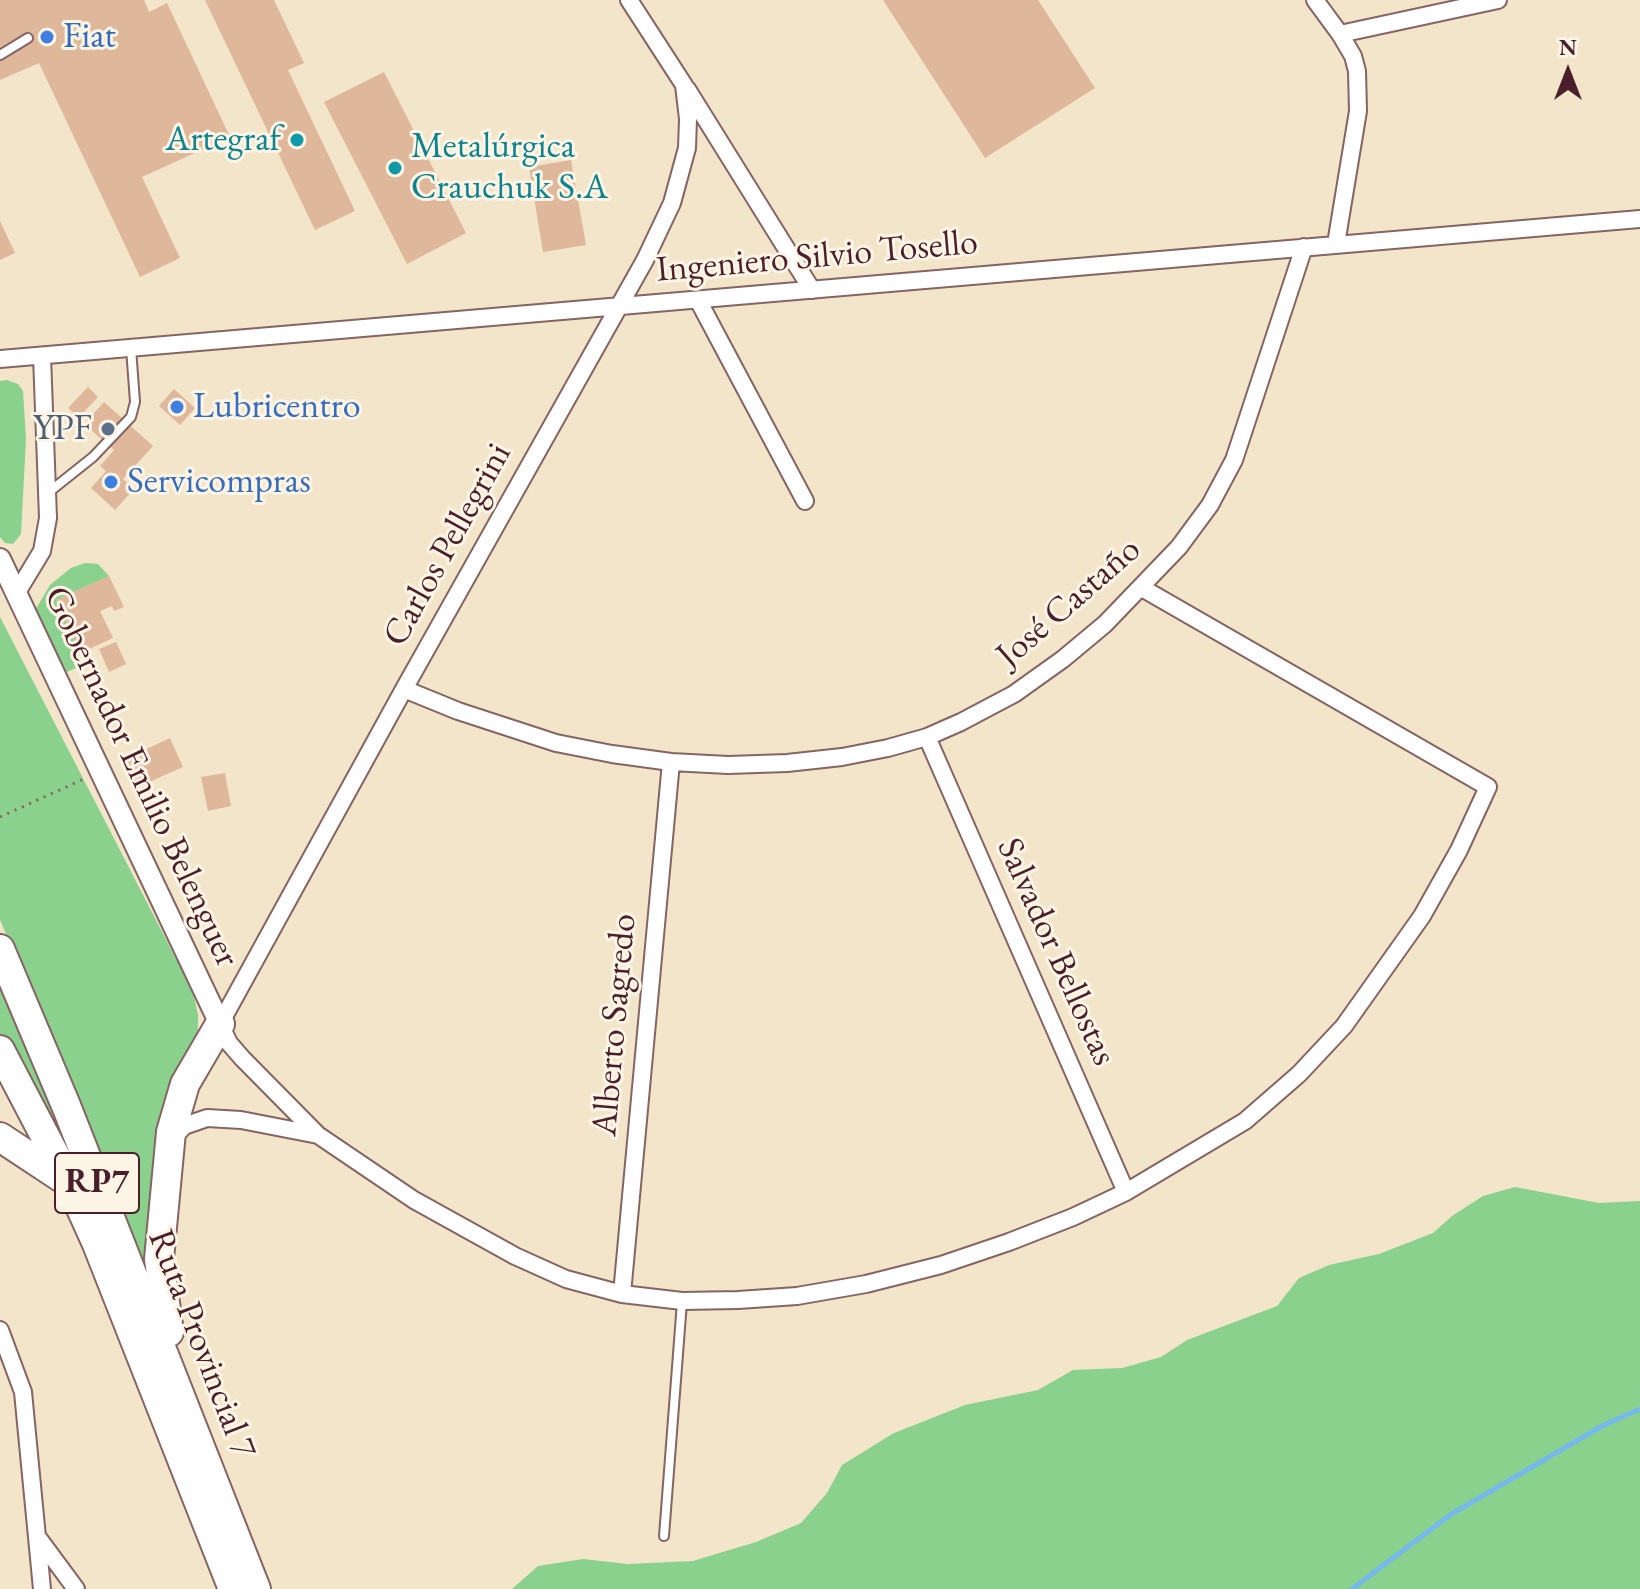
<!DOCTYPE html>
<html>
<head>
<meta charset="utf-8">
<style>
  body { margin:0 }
  #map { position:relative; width:1640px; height:1589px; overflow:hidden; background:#f3e5ca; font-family:"EB Garamond",serif }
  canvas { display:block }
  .north { position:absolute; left:1528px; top:32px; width:80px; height:80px; -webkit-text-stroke:6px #fcf5e5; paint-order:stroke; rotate:0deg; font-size:22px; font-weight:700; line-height:32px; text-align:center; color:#4a1f2b }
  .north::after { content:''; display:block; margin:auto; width:28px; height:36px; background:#4a1f2b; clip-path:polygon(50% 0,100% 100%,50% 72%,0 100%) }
</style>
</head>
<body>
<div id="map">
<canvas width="1640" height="1589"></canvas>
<div class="north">N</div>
</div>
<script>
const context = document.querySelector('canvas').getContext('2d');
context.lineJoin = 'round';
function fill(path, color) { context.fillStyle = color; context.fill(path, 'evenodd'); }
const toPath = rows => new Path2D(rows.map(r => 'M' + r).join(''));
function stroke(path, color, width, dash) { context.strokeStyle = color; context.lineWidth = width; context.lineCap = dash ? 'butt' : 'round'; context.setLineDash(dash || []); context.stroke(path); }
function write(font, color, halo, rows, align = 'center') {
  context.font = font + ' "EB Garamond",serif'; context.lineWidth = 6; context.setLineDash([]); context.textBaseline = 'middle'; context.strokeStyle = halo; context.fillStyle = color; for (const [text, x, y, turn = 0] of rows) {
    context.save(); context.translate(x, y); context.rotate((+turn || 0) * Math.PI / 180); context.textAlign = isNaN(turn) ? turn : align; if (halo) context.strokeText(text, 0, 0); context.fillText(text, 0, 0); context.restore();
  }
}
const green = toPath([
  [7,380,18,384,23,391,26,439,21,534,13,544,5,543,0,537,0,381],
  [85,563,98,564,109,576,56,600,80,653,71,657,76,668,62,674,34,612,50,585,71,568],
  [0,617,193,992,198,1015,198,1032,175,1075,157,1137,153,1165,149,1287,114,1184,0,920],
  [0,977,116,1262,0,1034],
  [1515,1187,1599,1203,1640,1201,1640,1589,512,1589,538,1566,583,1559,628,1564,693,1561,756,1542,801,1523,827,1493,842,1465,894,1433,965,1405,1038,1390,1073,1370,1122,1368,1161,1357,1187,1340,1277,1306,1299,1278,1329,1265,1379,1254,1433,1233,1452,1216,1483,1196]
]);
const stream = toPath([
  [1352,1589,1450,1515,1602,1426,1640,1409]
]);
const building = toPath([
  [0,0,144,0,149,12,167,3,230,137,142,177,180,258,140,277,39,63,0,80],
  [205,0,274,0,304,63,288,70,355,211,315,230],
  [883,0,1038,0,1095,88,985,158],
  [384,72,466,233,407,264,324,102],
  [571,160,586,245,543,252,529,167],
  [0,221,15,253,0,260],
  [88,387,98,397,79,417,68,408],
  [174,389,195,408,180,425,159,406],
  [104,402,153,446,123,479,134,489,115,510,91,488,106,471,100,466,114,450,84,424],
  [109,576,124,607,114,611,112,606,100,611,113,638,80,653,56,600],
  [116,642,126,664,109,672,99,649],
  [170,738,183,767,138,787,125,759],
  [225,773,231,806,208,811,201,777]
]);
const path = toPath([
  [0,817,84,779]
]);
const service = toPath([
  [0,55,28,38],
  [49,492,93,457,131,417,135,402,131,348],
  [664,1536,682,1302]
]);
const minor = toPath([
  [629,0,684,85,688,119,687,148,672,203,645,260,404,689,220,1024,229,1043,242,1058,318,1135,414,1200,515,1256,566,1279,622,1294,682,1301,738,1300,797,1296,866,1284,941,1265,1009,1242,1073,1217,1126,1192,1245,1121,1299,1074,1344,1026,1422,916,1459,850,1488,787,1142,588],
  [1315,0,1340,34,1353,56,1357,71,1358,111,1336,244],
  [1340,34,1498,0],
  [687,89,812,290],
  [698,300,805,501],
  [0,359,1640,219],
  [16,594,42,551,48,518,42,356],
  [404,689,458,711,556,743,612,754,671,762,728,765,787,763,842,757,888,748,927,737,961,722,1014,694,1063,659,1105,624,1179,547,1210,505,1234,460,1304,247],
  [927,737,1126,1192],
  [174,1137,184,1126,207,1118,241,1120,318,1135],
  [622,1294,671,762],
  [0,1330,23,1392,42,1589],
  [39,1539,76,1589]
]);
const tertiary = toPath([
  [0,559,220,1024]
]);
const trunk = toPath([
  [0,949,67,1108,256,1589],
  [0,1050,69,1182,97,1244,233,1589],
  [0,1137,65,1180],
  [169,1332,159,1259,171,1132,185,1084,220,1024]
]);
const markers = [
  [47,37,8,"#3f7fe0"],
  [297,140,8,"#0f9aa8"],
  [395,168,8,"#0f9aa8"],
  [177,407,8,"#3f7fe0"],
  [108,429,8,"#5c6f8a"],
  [111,482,8,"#3f7fe0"]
];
const shields = [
  [97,1183,84]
];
const shieldNames = [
  ["RP7",97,1183]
];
const shopNames = [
  ["Fiat",63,37],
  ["Lubricentro",193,407],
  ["Servicompras",127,482]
];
const cultureNames = [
  ["Artegraf",281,140],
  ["Metalúrgica",411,147,"left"],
  ["Crauchuk S.A",411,188,"left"]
];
const streetNames = [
  ["Ingeniero Silvio Tosello",817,257,-5],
  ["Carlos Pellegrini",448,545,-61],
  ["José Castaño",1069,603,-41],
  ["Gobernador Emilio Belenguer",141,777,65],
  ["Salvador Bellostas",1056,952,66],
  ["Alberto Sagredo",615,1025,-85],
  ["Ruta Provincial 7",201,1344,69]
];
const serviceNames = [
  ["YPF",92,429]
];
fill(green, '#89d18c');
stroke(stream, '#75b8ea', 5);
fill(building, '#dfb79a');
stroke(service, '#856463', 12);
stroke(minor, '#856463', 20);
stroke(tertiary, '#856463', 24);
stroke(trunk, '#856463', 32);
stroke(path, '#856463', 3, [2, 6]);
stroke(service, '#fff', 8);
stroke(minor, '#fff', 16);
stroke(tertiary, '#fff', 20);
stroke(trunk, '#fff', 28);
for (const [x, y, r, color] of markers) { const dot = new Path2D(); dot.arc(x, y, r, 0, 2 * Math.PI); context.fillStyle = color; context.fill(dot); stroke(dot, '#fcf5e5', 3); }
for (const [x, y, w] of shields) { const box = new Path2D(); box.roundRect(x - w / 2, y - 30, w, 60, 6); context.fillStyle = '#fcf5e5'; context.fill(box); stroke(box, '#4a1f2b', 2); }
write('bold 34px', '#4a1f2b', null, shieldNames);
write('36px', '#366cbe', '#fcf5e5', shopNames, 'left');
write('36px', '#0d838f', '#fcf5e5', cultureNames, 'right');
write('36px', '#4a1f2b', '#fcf5e5', streetNames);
write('36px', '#4e5e75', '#fcf5e5', serviceNames, 'right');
</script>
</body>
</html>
